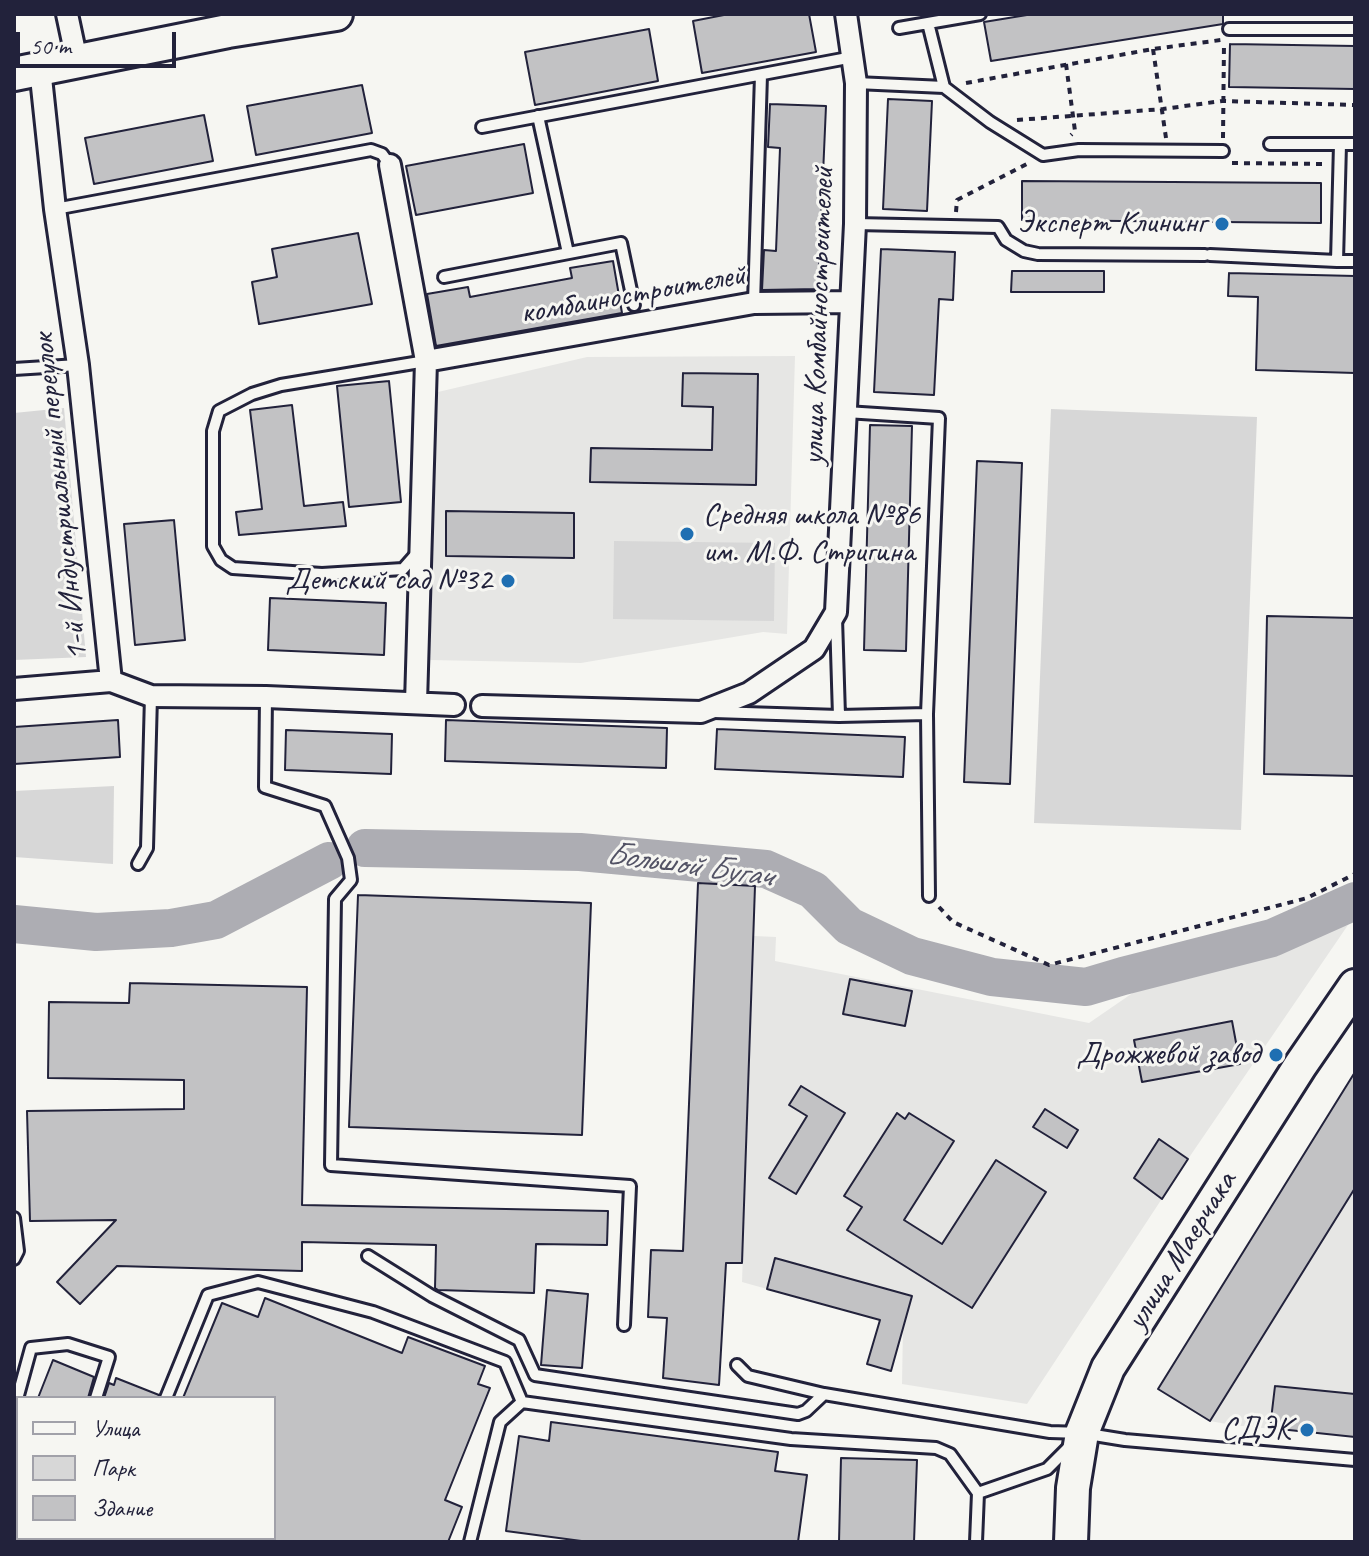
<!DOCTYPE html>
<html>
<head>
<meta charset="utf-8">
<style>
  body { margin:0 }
  #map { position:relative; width:1369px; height:1556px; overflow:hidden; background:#f6f6f2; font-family:Caveat,sans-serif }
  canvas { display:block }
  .frame { position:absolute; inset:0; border:16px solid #22223b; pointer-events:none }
  .legend { position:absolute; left:16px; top:1396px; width:260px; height:144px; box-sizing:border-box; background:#f6f6f2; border:2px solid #a1a1a9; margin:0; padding:10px 14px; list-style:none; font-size:24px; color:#22223b }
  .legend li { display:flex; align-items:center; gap:16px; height:40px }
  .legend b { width:40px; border:2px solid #a1a1a9 }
  .scale { position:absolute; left:16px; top:32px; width:160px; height:36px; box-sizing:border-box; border:4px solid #22223b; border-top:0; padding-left:10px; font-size:24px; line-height:28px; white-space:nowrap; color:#22223b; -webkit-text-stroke:6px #f6f6f2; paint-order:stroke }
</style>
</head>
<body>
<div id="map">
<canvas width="1369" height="1556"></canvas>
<div class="frame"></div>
<ul class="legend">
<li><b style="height:10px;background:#f6f6f2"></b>Улица</li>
<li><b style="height:22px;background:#d7d7d7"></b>Парк</li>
<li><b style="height:22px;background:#c2c2c4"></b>Здание</li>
</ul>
<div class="scale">50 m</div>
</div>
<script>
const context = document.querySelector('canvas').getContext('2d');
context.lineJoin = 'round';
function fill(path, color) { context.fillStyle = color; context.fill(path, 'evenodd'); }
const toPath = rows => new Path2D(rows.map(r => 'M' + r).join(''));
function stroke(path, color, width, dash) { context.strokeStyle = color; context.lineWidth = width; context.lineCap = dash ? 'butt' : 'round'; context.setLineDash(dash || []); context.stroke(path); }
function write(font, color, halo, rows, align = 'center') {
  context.font = font + ' Caveat,sans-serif'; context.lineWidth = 6; context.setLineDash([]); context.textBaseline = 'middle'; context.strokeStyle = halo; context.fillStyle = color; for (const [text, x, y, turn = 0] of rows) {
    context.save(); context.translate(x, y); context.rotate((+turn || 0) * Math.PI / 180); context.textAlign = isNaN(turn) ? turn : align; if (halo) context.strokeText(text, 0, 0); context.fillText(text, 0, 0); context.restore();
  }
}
const built = toPath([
  [795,356,787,634,763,632,581,663,430,660,438,392,587,357],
  [1348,925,1188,1159,1027,1404,902,1384,903,1327,742,1282,754,936,776,937,775,961,1089,1023,1153,979],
  [1355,1072,1355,1437,1232,1425,1210,1421,1158,1389]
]);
const green = toPath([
  [64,408,86,657,14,660,14,413],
  [1051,409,1257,417,1241,830,1034,823],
  [614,541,775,543,774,621,613,619],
  [114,786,113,864,14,857,14,791]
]);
const river = toPath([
  [365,848,580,852,766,869,813,890,849,926,912,956,992,977,1086,987,1123,976,1272,938,1355,901],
  [14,924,96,932,171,928,216,920,329,861]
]);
const building = toPath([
  [729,14,809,14,816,52,702,73,693,21,729,14],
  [1033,14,1223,14,1223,24,991,61,984,22,1033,14],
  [649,29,658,81,535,105,525,52,649,29],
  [1230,44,1355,46,1355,89,1229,87,1230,44],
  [362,85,372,133,256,155,247,106,362,85],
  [888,99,932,101,927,211,883,209,888,99],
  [770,104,826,106,818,289,762,290,764,250,776,251,780,148,768,147,770,104],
  [204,115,213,161,94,184,85,138,204,115],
  [524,144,533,193,416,215,406,166,524,144],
  [1022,181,1321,183,1321,223,1022,220,1022,181],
  [358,233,372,304,259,324,252,282,277,277,272,249,358,233],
  [881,249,955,252,953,300,939,299,934,395,874,392,881,249],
  [613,261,622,313,436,346,427,294,468,287,470,297,572,278,570,268,613,261],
  [1012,271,1104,271,1104,292,1011,292,1012,271],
  [1229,273,1355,276,1355,373,1256,370,1258,297,1228,296,1229,273],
  [683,373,758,374,756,485,590,482,591,448,712,450,713,407,682,406,683,373],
  [389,381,401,502,349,507,337,386,389,381],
  [292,405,304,506,343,502,346,526,239,535,236,512,262,509,250,410,292,405],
  [870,425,912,426,906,651,864,650,870,425],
  [977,461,1022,463,1010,784,964,782,977,461],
  [446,511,574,513,574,558,446,556,446,511],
  [174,520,185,640,135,645,124,524,174,520],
  [270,598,386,603,384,655,268,650,270,598],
  [1267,616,1355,618,1355,776,1264,774,1267,616],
  [118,720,120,757,14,764,14,727,118,720],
  [446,720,667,728,666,768,445,761,446,720],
  [717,729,905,737,903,777,715,769,717,729],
  [286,730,392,734,391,774,285,770,286,730],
  [698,883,755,886,742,1263,726,1263,719,1385,663,1378,667,1318,648,1317,651,1250,683,1251,698,883],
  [358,895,591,903,582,1135,349,1127,358,895],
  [850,979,912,991,905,1026,843,1014,850,979],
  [130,983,307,987,302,1205,608,1211,607,1245,536,1244,534,1293,438,1290,435,1288,436,1245,302,1242,302,1271,117,1266,80,1304,57,1282,116,1220,30,1221,27,1111,184,1109,184,1080,48,1078,49,1002,129,1003,130,983],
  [1232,1021,1240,1064,1142,1082,1134,1040,1232,1021],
  [1355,1072,1355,1188,1210,1421,1158,1389,1355,1072],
  [801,1086,845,1113,796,1194,769,1178,807,1116,789,1105,801,1086],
  [1045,1109,1078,1130,1067,1148,1033,1127,1045,1109],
  [897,1113,905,1119,909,1113,954,1141,904,1220,942,1244,996,1160,1046,1192,972,1308,847,1230,862,1207,844,1196,897,1113],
  [1159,1139,1188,1159,1162,1199,1134,1178,1159,1139],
  [775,1258,912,1296,891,1371,867,1364,880,1320,767,1289,775,1258],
  [547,1290,588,1294,582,1368,541,1365,547,1290],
  [265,1298,402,1353,408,1337,485,1366,478,1384,490,1388,445,1500,462,1507,448,1542,274,1542,274,1398,183,1398,222,1303,258,1317,265,1298],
  [53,1360,94,1377,88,1398,38,1398,53,1360],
  [116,1378,159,1395,158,1398,104,1398,109,1383,114,1385,116,1378],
  [1275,1386,1355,1394,1355,1437,1270,1428,1275,1386],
  [551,1422,778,1452,775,1471,807,1475,798,1542,589,1542,506,1531,519,1436,549,1441,551,1422],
  [841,1458,917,1460,914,1542,839,1542,841,1458]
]);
const path = toPath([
  [1153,49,1166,138],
  [1066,64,1075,131,1071,135],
  [966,83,1153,49,1221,40],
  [1017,120,1163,109,1222,101,1355,105],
  [1223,138,1224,43],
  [1232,163,1323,164],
  [956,212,957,200,1027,164],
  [939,907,953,922,1049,965,1307,898,1355,874]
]);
const lane = toPath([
  [928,23,944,87],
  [899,28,980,14],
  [1229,29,1354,29],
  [856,83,944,87,990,122,1043,155,1079,150,1223,151],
  [538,116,568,253],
  [482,127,853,57],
  [1270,144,1340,144],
  [1355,144,1340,144,1337,261,1355,261],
  [55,209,371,150,382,154,390,165],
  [855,224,998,227,1006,240,1024,251,1038,254,1205,255],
  [1210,255,1337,261],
  [444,277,621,243,634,305],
  [754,303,761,75],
  [14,369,78,365],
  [418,552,403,569,322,574,233,568,221,560,213,546,213,431,219,411,252,394,281,385,426,361],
  [836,618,839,716],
  [266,697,265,787,325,806,348,858,351,880,335,899,331,1165,630,1186,624,1325],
  [714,712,839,716,927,714,939,418,846,412],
  [927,714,929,896],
  [138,864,147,848,151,696],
  [14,1218,18,1251,14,1259],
  [368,1256,432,1296,519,1340,535,1375,798,1414,806,1411,824,1394],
  [737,1365,748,1376,824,1394,1050,1432,1082,1433,1125,1440,1355,1460],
  [166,1398,208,1295,258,1282,373,1312,505,1362,522,1402],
  [14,1410,31,1348,68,1344,109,1357,96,1398],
  [108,1542,109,1538],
  [470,1542,500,1422,522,1402,791,1439,936,1448,950,1454,978,1493],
  [976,1542,978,1493,1047,1469,1070,1446]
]);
const street = toPath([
  [67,14,77,61],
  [40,68,55,209,78,365,111,681],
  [390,165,426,361,416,703],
  [426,361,754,303,851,302],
  [14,689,111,681,151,696,266,697,454,705],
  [482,706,701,712,749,693,814,649,836,612,855,224,856,83,846,14]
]);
const primary = toPath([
  [14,74,228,31,336,14],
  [1071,1542,1073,1488,1082,1433,1108,1368,1300,1066,1355,986]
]);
const markers = [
  [1222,224,8,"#1f6fb2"],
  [687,534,8,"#1f6fb2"],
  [508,581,8,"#1f6fb2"],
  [1276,1055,8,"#1f6fb2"],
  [1307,1430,8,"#1f6fb2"]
];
const poiNames = [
  ["Эксперт Клининг",1206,224],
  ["Средняя школа №86",703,516,"left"],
  ["им. М.Ф. Стригина",703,553,"left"],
  ["Детский сад №32",492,581],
  ["Дрожжевой завод",1260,1055],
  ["СДЭК",1291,1430]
];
const streetNames = [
  ["комбаиностроителей",633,295,-10],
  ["улица Комбайностроителей",819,316,-88],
  ["1-й Индустриальный переулок",61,497,-96],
  ["улица Маерчака",1182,1251,-58]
];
const waterNames = [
  ["Большой Бугач",689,866,8]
];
fill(built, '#e6e6e4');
fill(green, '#d7d7d7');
stroke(river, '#adadb3', 38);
fill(building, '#c2c2c4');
stroke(building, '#22223b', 2);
stroke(lane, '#22223b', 16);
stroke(street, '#22223b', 26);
stroke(primary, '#22223b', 38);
stroke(path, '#22223b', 4, [6, 6]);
stroke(lane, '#f6f6f2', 10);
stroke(street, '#f6f6f2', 20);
stroke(primary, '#f6f6f2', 32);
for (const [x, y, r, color] of markers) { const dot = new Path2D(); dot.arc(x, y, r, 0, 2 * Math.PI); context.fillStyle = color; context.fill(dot); stroke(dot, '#f6f6f2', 3); }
write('32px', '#22223b', '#f6f6f2', poiNames, 'right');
write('32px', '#22223b', '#f6f6f2', streetNames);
write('italic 34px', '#535365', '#f6f6f2', waterNames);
</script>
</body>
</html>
